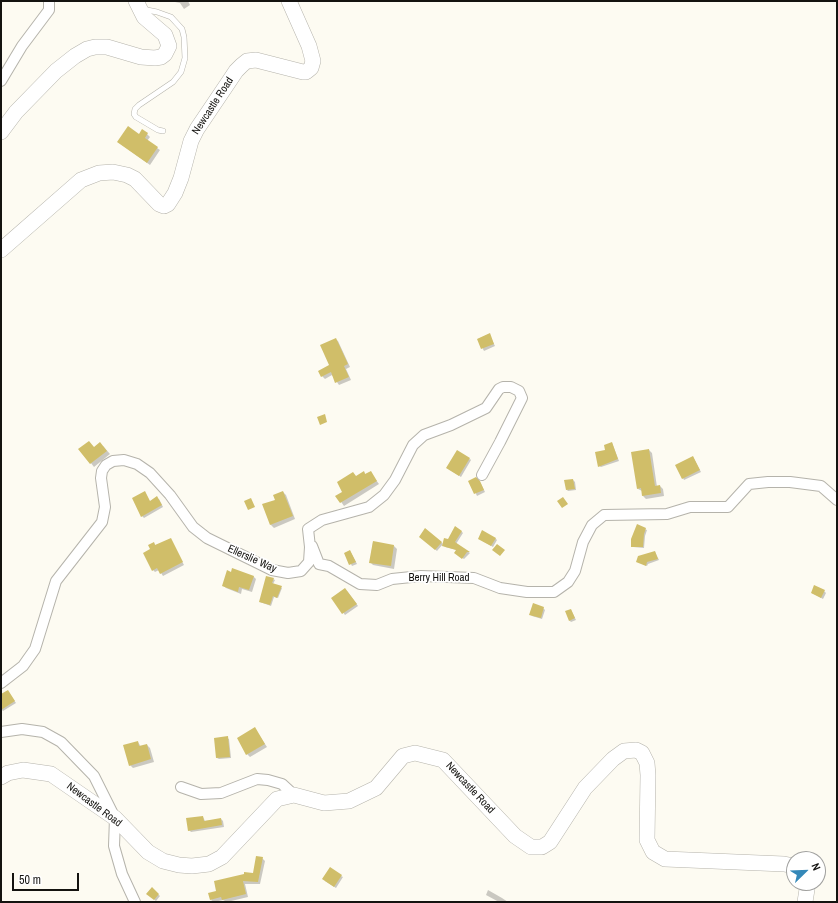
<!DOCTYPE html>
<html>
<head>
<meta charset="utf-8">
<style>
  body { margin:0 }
  #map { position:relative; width:838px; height:903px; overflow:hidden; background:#fdfbf2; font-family:"Archivo Narrow",sans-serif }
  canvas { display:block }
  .frame { position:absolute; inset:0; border:2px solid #141310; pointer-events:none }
  .north { position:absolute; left:786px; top:851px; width:40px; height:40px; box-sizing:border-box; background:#fff; border:1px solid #a1a19f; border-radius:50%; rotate:67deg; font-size:11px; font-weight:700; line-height:16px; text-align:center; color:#141310 }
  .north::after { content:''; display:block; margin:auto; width:14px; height:18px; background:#3488b8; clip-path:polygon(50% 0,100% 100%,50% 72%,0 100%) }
  .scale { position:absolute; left:12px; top:873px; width:67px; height:18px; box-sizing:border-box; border:2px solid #141310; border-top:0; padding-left:5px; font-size:12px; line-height:14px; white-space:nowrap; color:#141310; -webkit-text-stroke:3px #fff; paint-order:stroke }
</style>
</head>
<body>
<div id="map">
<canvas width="838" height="903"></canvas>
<div class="frame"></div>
<div class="north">N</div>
<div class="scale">50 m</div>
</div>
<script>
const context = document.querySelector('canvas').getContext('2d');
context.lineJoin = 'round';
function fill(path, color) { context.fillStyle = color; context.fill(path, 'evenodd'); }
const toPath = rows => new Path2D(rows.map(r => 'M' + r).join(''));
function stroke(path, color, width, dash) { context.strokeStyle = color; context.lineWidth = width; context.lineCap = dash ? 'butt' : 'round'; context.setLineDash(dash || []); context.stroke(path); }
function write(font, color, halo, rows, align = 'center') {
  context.font = font + ' "Archivo Narrow",sans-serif'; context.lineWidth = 3.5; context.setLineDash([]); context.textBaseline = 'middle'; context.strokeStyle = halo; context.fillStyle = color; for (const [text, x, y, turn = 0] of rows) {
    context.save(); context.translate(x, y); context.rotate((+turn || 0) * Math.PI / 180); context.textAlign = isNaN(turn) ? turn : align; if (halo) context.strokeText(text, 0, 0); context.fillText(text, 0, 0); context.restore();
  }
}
const shadow = toPath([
  [170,1,188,1,190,5,184,9,180,3],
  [147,134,150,137,147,141,160,150,150,165,118,142],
  [489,334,495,346,484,351,478,339],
  [335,339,338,341,350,367,346,369,351,380,339,385,332,375,325,379,322,376,330,366],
  [612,443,619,461,601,467,599,466,607,450],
  [103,446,110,454,94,467,80,449],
  [649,450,652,453,657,487,660,486,663,489,664,496,646,499,643,496,642,491,638,489],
  [693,457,701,472,684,480,683,478],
  [470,459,471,460,461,477,447,468],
  [364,472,366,475,370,472,379,484,344,506,337,496,344,492,356,477],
  [573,480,575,482,576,490,568,491,567,490],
  [470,481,481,484,485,492,477,496],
  [283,492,286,495,295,519,274,528,271,525,264,505,276,500],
  [159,499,163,507,144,518,142,516,150,501],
  [637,526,647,530,645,536,644,548,633,547,632,546],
  [461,531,463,533,456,544,470,553,464,559,457,554,457,550,445,547,443,544,437,551,422,538,441,542,444,545,448,540],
  [495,538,497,540,493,547,481,540],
  [170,539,184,565,163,576,159,570,155,572,153,570,154,543,156,546],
  [373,542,394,546,397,549,394,569,373,565,370,562],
  [350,551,357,564,352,566,345,553],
  [655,552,659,560,648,564,647,566,638,562],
  [253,576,256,579,252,592,242,589,241,594,226,588,223,585],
  [273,579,275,580,273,584,282,588,278,598,274,597,271,606,260,602],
  [347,591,358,606,345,615,333,598],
  [824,591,826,593,823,599,812,593],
  [543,608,545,610,542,619,532,616,530,614],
  [571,610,576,620,571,622,569,620],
  [9,693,16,703,3,711,1,709,1,695],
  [255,729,267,747,250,757,247,754],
  [227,738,229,739,231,758,219,759,217,758],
  [138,742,141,747,147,745,150,748,154,762,133,768,130,765],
  [203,817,205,821,221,819,223,821,224,827,191,832,189,830],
  [262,858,265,861,260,884,245,884,248,897,227,902,223,900,214,902,211,900,217,891,253,874],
  [341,876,343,877,336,888,325,881],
  [152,889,160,896,156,901,148,894],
  [488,890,502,898,508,902,499,902,486,895]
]);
const building = toPath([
  [128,126,139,134,142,129,148,133,145,138,158,147,147,163,117,142],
  [490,333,494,344,481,349,477,339],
  [336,338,348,364,344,366,349,377,335,383,331,372,321,377,318,371,329,365,320,345],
  [325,414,327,422,320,425,317,417],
  [89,441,94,447,100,442,107,451,90,464,78,449],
  [612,442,618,459,598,467,595,452,605,450,604,445],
  [649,449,655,486,660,485,661,493,642,496,641,488,637,489,631,452],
  [457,450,470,458,459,476,446,468],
  [693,456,700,470,682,479,675,465],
  [364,471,365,474,371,471,377,481,340,503,335,496,342,492,337,482,353,472,356,476],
  [476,477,480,481,484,490,474,494,468,481],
  [573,479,575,489,566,490,564,480],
  [145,491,150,501,157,496,162,505,141,517,132,498],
  [283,491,293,516,270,525,262,504,275,500,273,495],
  [563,497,568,504,562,508,557,501],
  [251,498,255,507,248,510,244,501],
  [637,524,646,528,644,534,643,547,631,547,631,539],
  [455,526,462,531,455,542,470,552,467,552,462,559,454,553,456,550,442,546,444,538,448,539],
  [425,528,442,542,435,550,419,537],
  [482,530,496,538,491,546,478,539],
  [171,538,183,562,160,574,157,568,152,571,143,553,150,549,148,545,154,542,155,545],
  [373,541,394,545,391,566,369,563],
  [497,544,505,550,500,556,492,550],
  [350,550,356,562,349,565,344,553],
  [655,551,658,559,647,562,646,566,636,562,638,556],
  [232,568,254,576,249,590,239,587,238,592,222,586,227,570,231,572],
  [266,576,274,578,272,583,282,586,277,598,273,596,270,605,259,602],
  [814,585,825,590,821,598,811,593],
  [345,588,357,604,342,614,331,598],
  [533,603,544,607,541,618,529,615],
  [571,609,575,618,569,621,565,611],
  [8,690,15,701,1,710,1,694],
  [255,727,265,744,246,755,237,738],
  [228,736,230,757,216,758,214,738],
  [138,741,139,746,147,744,151,759,129,766,123,745],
  [203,816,204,821,221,818,222,825,188,831,186,818],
  [256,856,263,857,258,882,243,881,246,894,222,900,221,897,210,900,208,893,216,891,214,881,244,874,244,872,253,873],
  [330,867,342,875,334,887,322,879],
  [152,887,159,894,154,900,146,894]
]);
const service = toPath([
  [142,9,157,12,171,17,182,29,184,37,185,58,181,72,173,82,139,105,135,109,134,114,136,117,158,130,163,131]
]);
const minor = toPath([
  [1,81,22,46,49,10,49,1],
  [312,546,319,564,329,566,360,584,377,585,392,579,421,576,474,578,500,588,527,592,554,592,568,582,575,571,583,542,592,525,604,515,667,514,690,507,728,507,749,484,768,482,790,482,821,486,837,500],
  [1,683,23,666,35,649,56,581,102,522,105,507,101,478,102,471,106,465,113,461,124,460,137,464,150,473,170,495,193,527,207,538,272,570,288,573,301,571,309,562,310,547,308,529,322,520,369,507,384,495,395,480,413,445,424,435,451,425,486,408,499,389,503,387,511,387,519,391,522,398,500,442,482,475],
  [1,732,22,729,43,732,61,742,94,776,115,818,114,846,122,874,135,902],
  [181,787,201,794,221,793,257,779,268,780,282,784,294,795]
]);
const secondary = toPath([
  [1,132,16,112,56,71,75,56,87,49,95,47,107,47,141,57,155,58,161,57,165,54,169,46,165,35,144,17,136,1],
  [1,250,81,180,99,173,113,172,127,175,135,179,159,204,164,206,168,204,175,193,181,178,191,141,197,129,228,83,236,71,242,65,247,61,256,60,303,72,306,72,311,68,313,61,309,46,289,1],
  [1,777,8,773,23,770,51,774,115,818,148,852,163,861,179,865,192,866,209,864,222,857,277,799,294,795,324,803,349,801,376,788,403,756,415,753,443,760,515,836,531,847,542,847,550,842,585,788,613,759,624,751,636,750,642,753,647,763,648,775,647,840,653,852,665,859,784,864,794,866],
  [805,902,808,883]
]);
const streetNames = [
  ["Newcastle Road",213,106,-57],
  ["Ellerslie Way",252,559,24],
  ["Berry Hill Road",439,578],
  ["Newcastle Road",470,788,47],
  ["Newcastle Road",94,805,37]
];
fill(shadow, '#0003');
fill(building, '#d0be69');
stroke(service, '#b5b3ab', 6);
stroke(minor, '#b5b3ab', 12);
stroke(secondary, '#b5b3ab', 16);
stroke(service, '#fff', 5);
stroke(minor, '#fff', 10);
stroke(secondary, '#fff', 15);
write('11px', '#141310', '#fff', streetNames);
</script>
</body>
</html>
